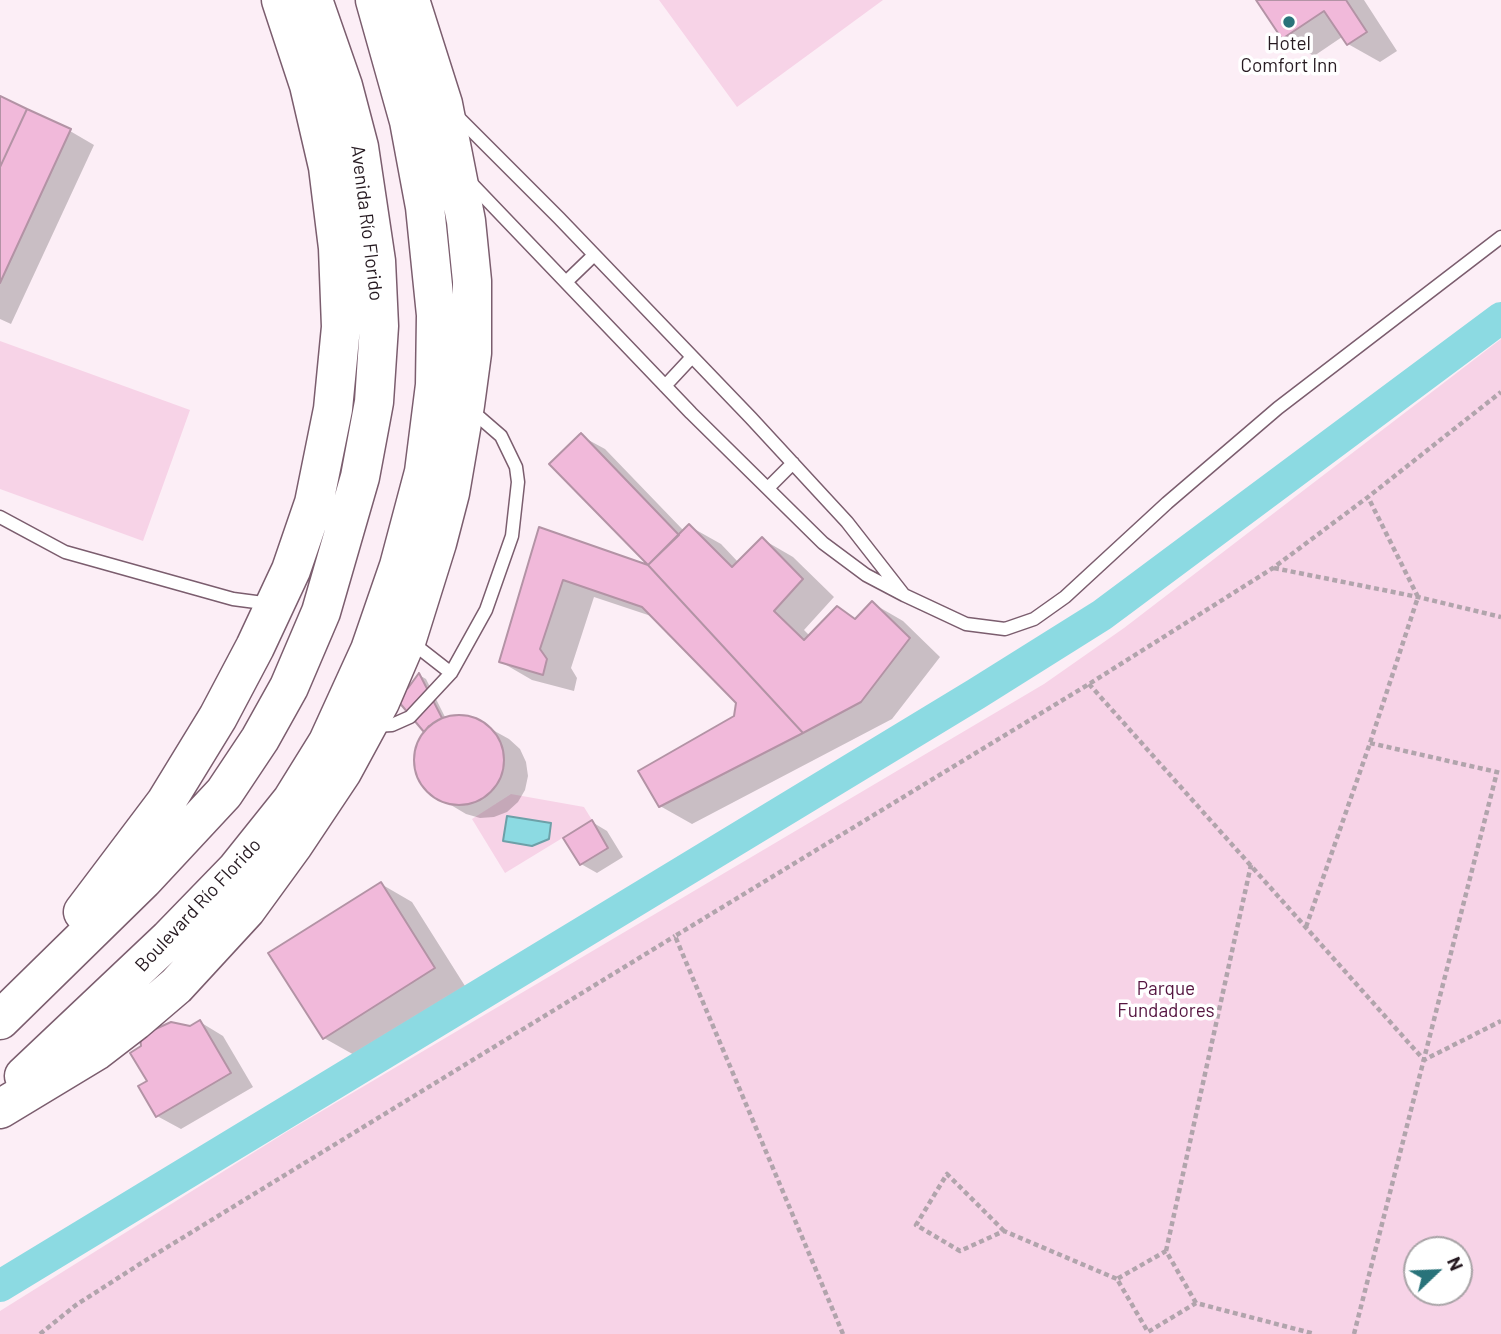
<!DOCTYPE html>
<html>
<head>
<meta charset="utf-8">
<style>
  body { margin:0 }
  #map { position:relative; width:1501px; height:1334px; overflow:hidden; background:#fceef6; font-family:Barlow,sans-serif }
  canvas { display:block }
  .north { position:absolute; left:1403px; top:1236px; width:70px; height:70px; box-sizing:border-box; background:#fff; border:2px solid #a8a3a6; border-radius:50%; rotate:67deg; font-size:19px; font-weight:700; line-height:28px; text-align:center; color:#261a21 }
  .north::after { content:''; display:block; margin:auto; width:24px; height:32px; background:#29737a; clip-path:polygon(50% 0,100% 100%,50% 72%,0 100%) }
</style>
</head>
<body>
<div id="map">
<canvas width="1501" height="1334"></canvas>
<div class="north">N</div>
</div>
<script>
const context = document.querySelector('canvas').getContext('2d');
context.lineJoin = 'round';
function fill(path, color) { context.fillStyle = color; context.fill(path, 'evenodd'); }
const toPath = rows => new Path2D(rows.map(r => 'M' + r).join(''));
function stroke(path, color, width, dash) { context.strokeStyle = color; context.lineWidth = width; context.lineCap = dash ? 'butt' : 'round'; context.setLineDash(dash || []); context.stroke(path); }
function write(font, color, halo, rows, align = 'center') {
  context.font = font + ' Barlow,sans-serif'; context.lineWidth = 7; context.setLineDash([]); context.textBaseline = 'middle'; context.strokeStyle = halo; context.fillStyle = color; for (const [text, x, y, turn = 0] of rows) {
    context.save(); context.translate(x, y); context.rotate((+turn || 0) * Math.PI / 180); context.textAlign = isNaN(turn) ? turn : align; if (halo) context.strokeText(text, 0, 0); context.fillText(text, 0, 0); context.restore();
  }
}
const green = toPath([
  [659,0,883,0,737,107],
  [1501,339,1501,1334,0,1334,0,1311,288,1131,1044,684,1124,628],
  [1417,1250,1459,1250,1459,1292,1417,1292],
  [0,341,190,410,143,541,0,489],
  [511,794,584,807,592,820,505,873,472,819]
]);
const water = toPath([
  [507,816,551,823,549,839,532,846,503,841,507,816]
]);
const shadow = toPath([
  [1258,0,1364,0,1397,51,1380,62,1348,44,1342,37,1314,56,1283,38],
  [0,98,70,131,94,145,11,324,0,319],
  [581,436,605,449,684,531,689,526,721,544,739,563,762,539,793,557,834,597,804,630,810,636,837,608,857,620,872,603,903,621,940,657,892,719,692,824,660,806,735,717,738,703,654,617,594,597,571,668,577,678,574,691,532,680,501,662,540,529,650,567],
  [419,675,426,679,446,719,456,716,471,718,509,739,520,749,526,762,528,776,525,790,518,802,507,812,494,817,480,818,466,814,429,792,421,781,416,767,416,752,426,732,396,695,410,689],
  [592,822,607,831,623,857,597,873,581,864],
  [381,884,412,902,465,986,356,1056,324,1038],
  [200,1022,223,1036,253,1087,181,1129,157,1116,150,1082,190,1027]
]);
const canal = toPath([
  [0,1286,976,694,1102,615,1501,318]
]);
const building = toPath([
  [1256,0,1346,0,1367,32,1347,45,1324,11,1282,39,1256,0],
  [0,96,27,109,0,167,0,96],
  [27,109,71,129,0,283,0,167,27,109],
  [581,433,679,535,648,565,549,464,581,433],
  [689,524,732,567,762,537,803,579,774,611,804,640,837,606,855,619,872,601,910,638,861,702,803,733,648,565,689,524],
  [539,527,648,565,803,733,659,807,638,771,734,716,736,703,642,607,563,580,540,649,547,659,543,675,499,662,539,527],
  [419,673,442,718,429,726,424,732,393,695,408,688,419,673],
  '414 760a45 45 0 1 1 90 0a45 45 0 1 1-90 0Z',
  [592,820,608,848,580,865,563,838,592,820],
  [381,882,435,968,323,1039,268,953,381,882],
  [200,1020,231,1073,156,1117,138,1086,147,1081,130,1053,141,1046,140,1036,171,1022,190,1026,200,1020]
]);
const path = toPath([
  [1274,568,1418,597,1501,617],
  [1089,684,1424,1060,1501,1021],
  [1370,743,1501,773],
  [1306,927,1370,743,1418,597,1368,497],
  [1004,1231,947,1174,916,1225,960,1251,1004,1231,1117,1279],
  [1166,1251,1251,865],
  [1196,1303,1166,1251,1117,1279,1148,1332,1196,1303,1315,1334],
  [40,1334,76,1305,143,1262,675,936],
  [843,1334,675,936,1089,684,1273,568,1368,497,1501,392],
  [1354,1334,1497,772]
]);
const service = toPath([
  [455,114,559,218,751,418,847,522,904,595,866,575,823,543,691,413,470,182],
  [566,282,594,255],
  [665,386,692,357],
  [768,488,793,463],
  [0,517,65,552,233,599,271,604],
  [904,595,966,624,1005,629,1034,619,1065,597,1167,503,1278,408,1501,237],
  [410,641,451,673],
  [375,726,392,725,410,717,451,673,486,610,512,536,518,482,516,467,501,436,471,410]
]);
const primary = toPath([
  [83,912,166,802,218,717,255,647,291,570,314,503,333,409,341,327,338,248,328,167,309,85,281,0],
  [0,1020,143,880,224,793,260,739,289,687,321,612,360,477,374,402,379,326,376,261,359,147,343,86,313,0],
  [24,1076,169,939,236,870,292,800,328,742,370,650,399,566,424,472,435,385,436,315,425,207,409,121,375,0],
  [0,1109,96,1051,135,1021,176,986,246,910,294,844,342,772,380,702,407,639,437,543,450,493,465,405,472,353,472,281,466,221,443,104,410,0]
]);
const markers = [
  [1289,22,7,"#29737a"]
];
const poiNames = [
  ["Hotel",1289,44],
  ["Comfort Inn",1289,66]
];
const streetNames = [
  ["Avenida Río Florido",367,223,83],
  ["Boulevard Río Florido",198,905,-47]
];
const parkNames = [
  ["Parque",1166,989],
  ["Fundadores",1166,1011]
];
fill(green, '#f7d3e7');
fill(water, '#8cdae2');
stroke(water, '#6da0a8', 2);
fill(shadow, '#0003');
stroke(canal, '#8cdae2', 32);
fill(building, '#f1b9da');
stroke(building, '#b393a5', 2);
stroke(service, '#7b5d6e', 15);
stroke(primary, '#7b5d6e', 41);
stroke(path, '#b1a4ac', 4.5, [5, 3.5]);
stroke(service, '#fff', 12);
stroke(primary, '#fff', 38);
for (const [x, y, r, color] of markers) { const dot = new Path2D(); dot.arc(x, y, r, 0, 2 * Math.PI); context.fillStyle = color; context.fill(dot); stroke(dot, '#fff', 2.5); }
write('19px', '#261a21', '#fff', poiNames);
write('19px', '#261a21', '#fff', streetNames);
write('19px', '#551540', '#fff', parkNames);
</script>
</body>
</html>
